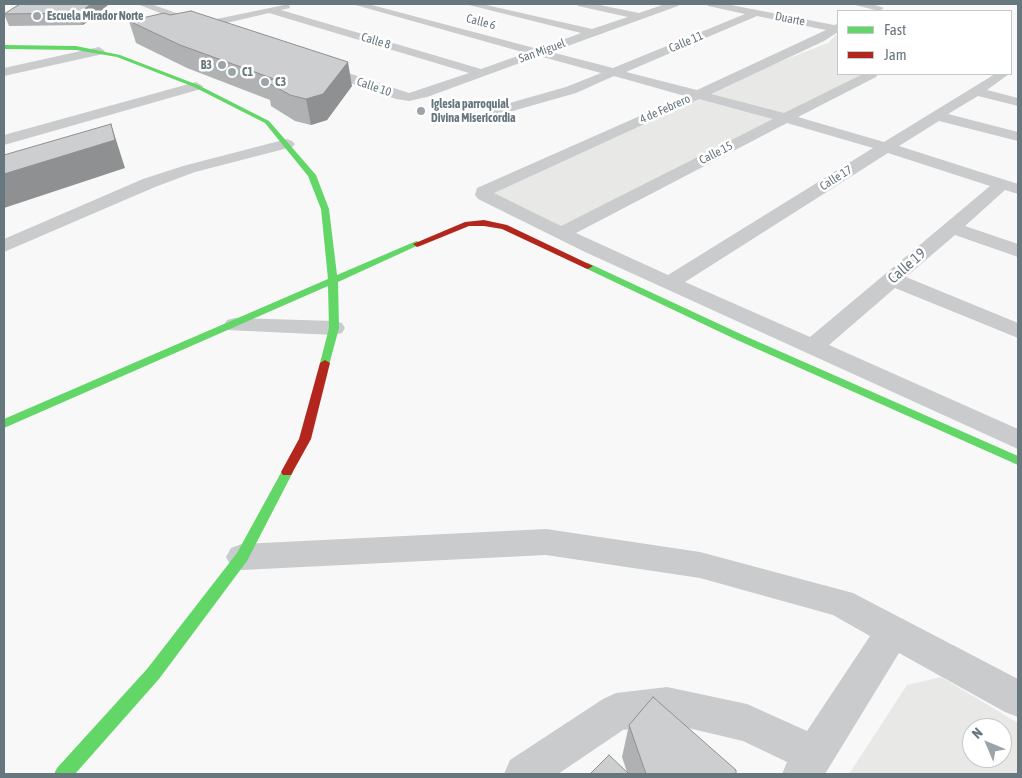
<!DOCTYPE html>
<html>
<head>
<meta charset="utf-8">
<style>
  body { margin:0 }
  #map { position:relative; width:1022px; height:778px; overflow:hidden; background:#f8f8f8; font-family:"Asap Condensed",sans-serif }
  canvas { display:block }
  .frame { position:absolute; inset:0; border:5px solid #67777e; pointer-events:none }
  .legend { position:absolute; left:837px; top:10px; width:175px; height:65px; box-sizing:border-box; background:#fff; border:1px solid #c2c9cb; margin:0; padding:6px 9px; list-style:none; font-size:15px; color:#67777e }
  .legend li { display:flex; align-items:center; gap:10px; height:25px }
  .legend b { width:25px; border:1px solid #c2c9cb }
  .north { position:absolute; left:962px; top:718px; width:50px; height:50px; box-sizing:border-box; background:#fff; border:1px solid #c2c9cb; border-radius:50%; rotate:315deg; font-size:14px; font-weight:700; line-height:20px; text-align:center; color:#67777e }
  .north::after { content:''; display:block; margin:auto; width:18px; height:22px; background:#9aa4a9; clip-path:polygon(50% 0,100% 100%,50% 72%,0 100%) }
</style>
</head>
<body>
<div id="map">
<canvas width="1022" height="778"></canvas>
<div class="frame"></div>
<ul class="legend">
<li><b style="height:6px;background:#63d668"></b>Fast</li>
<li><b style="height:6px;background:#b3261e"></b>Jam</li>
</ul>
<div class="north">N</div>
</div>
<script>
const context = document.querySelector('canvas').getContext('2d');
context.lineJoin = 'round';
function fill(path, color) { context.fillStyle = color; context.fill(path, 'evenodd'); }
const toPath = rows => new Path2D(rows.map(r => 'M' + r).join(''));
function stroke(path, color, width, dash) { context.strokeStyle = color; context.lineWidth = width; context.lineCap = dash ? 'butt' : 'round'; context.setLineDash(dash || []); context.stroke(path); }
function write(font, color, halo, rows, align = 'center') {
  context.font = font + ' "Asap Condensed",sans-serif'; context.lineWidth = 5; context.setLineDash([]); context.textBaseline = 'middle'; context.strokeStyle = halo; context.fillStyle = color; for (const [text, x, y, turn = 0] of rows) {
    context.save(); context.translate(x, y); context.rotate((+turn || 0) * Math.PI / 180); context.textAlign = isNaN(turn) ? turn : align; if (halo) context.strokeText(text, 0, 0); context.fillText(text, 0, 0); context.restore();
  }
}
const green = toPath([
  [838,33,838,74,872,74,789,116,702,92,828,43],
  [702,95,785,118,566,231,500,204,492,188],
  [941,677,1018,723,1018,774,849,774,907,685],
  [972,728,1002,728,1002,758,972,758]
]);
const street = toPath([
  [137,4,151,4,202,22,289,4,290,8,281,10,481,69,526,53,352,4,368,4,538,49,581,33,465,4,482,4,592,29,628,17,578,6,577,4,595,4,639,13,665,4,679,4,678,6,551,52,613,68,745,14,708,6,707,4,726,4,834,25,838,24,838,32,824,41,711,94,784,113,863,74,878,74,876,77,798,117,884,142,995,74,1009,74,987,90,1018,98,1018,106,978,96,948,114,1018,132,1018,141,939,121,899,146,1018,184,1018,194,1005,190,965,226,1018,244,1018,257,955,235,906,277,1018,323,1018,338,895,288,829,345,1018,429,1018,449,585,252,478,199,475,195,477,188,685,96,614,76,576,93,502,114,492,114,490,111,492,108,566,87,601,73,539,56,427,97,409,101,396,99,316,71,314,68,320,64,324,65,409,93,469,73,269,13,201,29,137,4],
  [757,16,826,30,697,90,626,72,757,16],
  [699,99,773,119,561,226,494,193,699,99],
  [787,123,873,148,668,275,576,233,787,123],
  [888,153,990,186,810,337,685,282,888,153],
  [851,4,872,4,884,8,879,11,851,4],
  [99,47,105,51,103,54,4,76,4,68,99,47],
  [196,82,203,86,201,89,4,145,4,135,196,82],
  [287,139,292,141,295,144,292,147,195,172,155,187,4,252,4,239,143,179,183,166,287,139],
  [235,318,334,321,342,323,345,328,342,333,334,335,227,330,224,325,227,320,235,318],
  [546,529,700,552,853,593,1018,679,1018,717,1005,712,899,653,825,774,782,774,787,762,743,741,667,723,623,730,558,774,504,774,510,760,603,699,616,693,667,687,747,704,807,731,870,636,833,615,700,578,546,555,242,570,231,566,226,557,231,548,242,544,546,529]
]);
const fast = toPath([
  [4,45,76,46,120,55,198,85,269,121,316,175,329,209,337,275,414,242,417,241,421,244,338,282,339,328,329,365,325,366,320,363,329,328,328,286,4,428,4,419,328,279,321,209,308,176,265,123,194,87,117,57,76,50,4,49,4,45],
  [588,263,745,336,1018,456,1018,465,737,340,585,268,583,266,588,263],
  [287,467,291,469,293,472,247,561,159,679,75,774,54,774,57,768,147,669,237,553,283,469,287,467]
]);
const jam = toPath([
  [484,220,507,225,593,266,588,269,585,268,502,229,484,226,469,226,420,246,417,247,413,244,465,222,484,220],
  [325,360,330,363,311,439,291,475,283,475,281,472,299,439,320,363,325,360]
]);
const wall = toPath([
  [20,4,107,4,108,5,83,25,9,26,4,14],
  [170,15,352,86,327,120,311,125,295,121,271,106,270,100,187,68,136,43,129,21],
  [629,725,736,774,590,774,627,772,622,757]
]);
const shadedWall = toPath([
  [91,4,107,4,108,5,83,25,79,13],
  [348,62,352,86,327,120,311,125,306,99],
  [111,124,125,168,4,208,4,174]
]);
const building = toPath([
  [20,4,91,4,79,13,4,14,20,4],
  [191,11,348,62,323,94,306,99,290,95,265,81,274,79,180,45,129,21,164,13,170,15,191,11],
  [111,124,115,140,4,174,4,155,111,124],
  [653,697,736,770,736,774,646,774,629,725,653,697],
  [609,755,629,774,590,774,609,755]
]);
const markers = [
  [37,16,5,"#9aa4a9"],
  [222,65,5,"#9aa4a9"],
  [232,72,5,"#9aa4a9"],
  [265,82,5,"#9aa4a9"],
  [421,111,5,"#9aa4a9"]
];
const farPoinames = [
  ["Escuela Mirador Norte",47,16],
  ["B3",212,65,"right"],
  ["C1",242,72],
  ["C3",275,82],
  ["Iglesia parroquial",431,104],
  ["Divina Misericordia",431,118]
];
const farStreetnames = [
  ["Duarte",790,19,11],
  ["Calle 6",481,22,15],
  ["Calle 8",376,41,17],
  ["Calle 11",686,42,-23],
  ["San Miguel",542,51,-20],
  ["Calle 10",374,87,19],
  ["4 de Febrero",665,109,-24],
  ["Calle 15",716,153,-27],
  ["Calle 17",836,178,-32]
];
const streetNames = [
  ["Calle 19",907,266,-41]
];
fill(green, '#e8e9e6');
fill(street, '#c9cbcc');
fill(fast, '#63d668');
fill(jam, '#b3261e');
fill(wall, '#afb1b2');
fill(shadedWall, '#8f9091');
fill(building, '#cccecf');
stroke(building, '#8f9091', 1);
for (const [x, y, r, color] of markers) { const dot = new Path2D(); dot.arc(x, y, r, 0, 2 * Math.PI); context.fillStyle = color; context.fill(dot); stroke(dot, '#fff', 2); }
write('bold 12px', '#67777e', '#fff', farPoinames, 'left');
write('12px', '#67777e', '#fff', farStreetnames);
write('15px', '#67777e', '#fff', streetNames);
</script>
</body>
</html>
